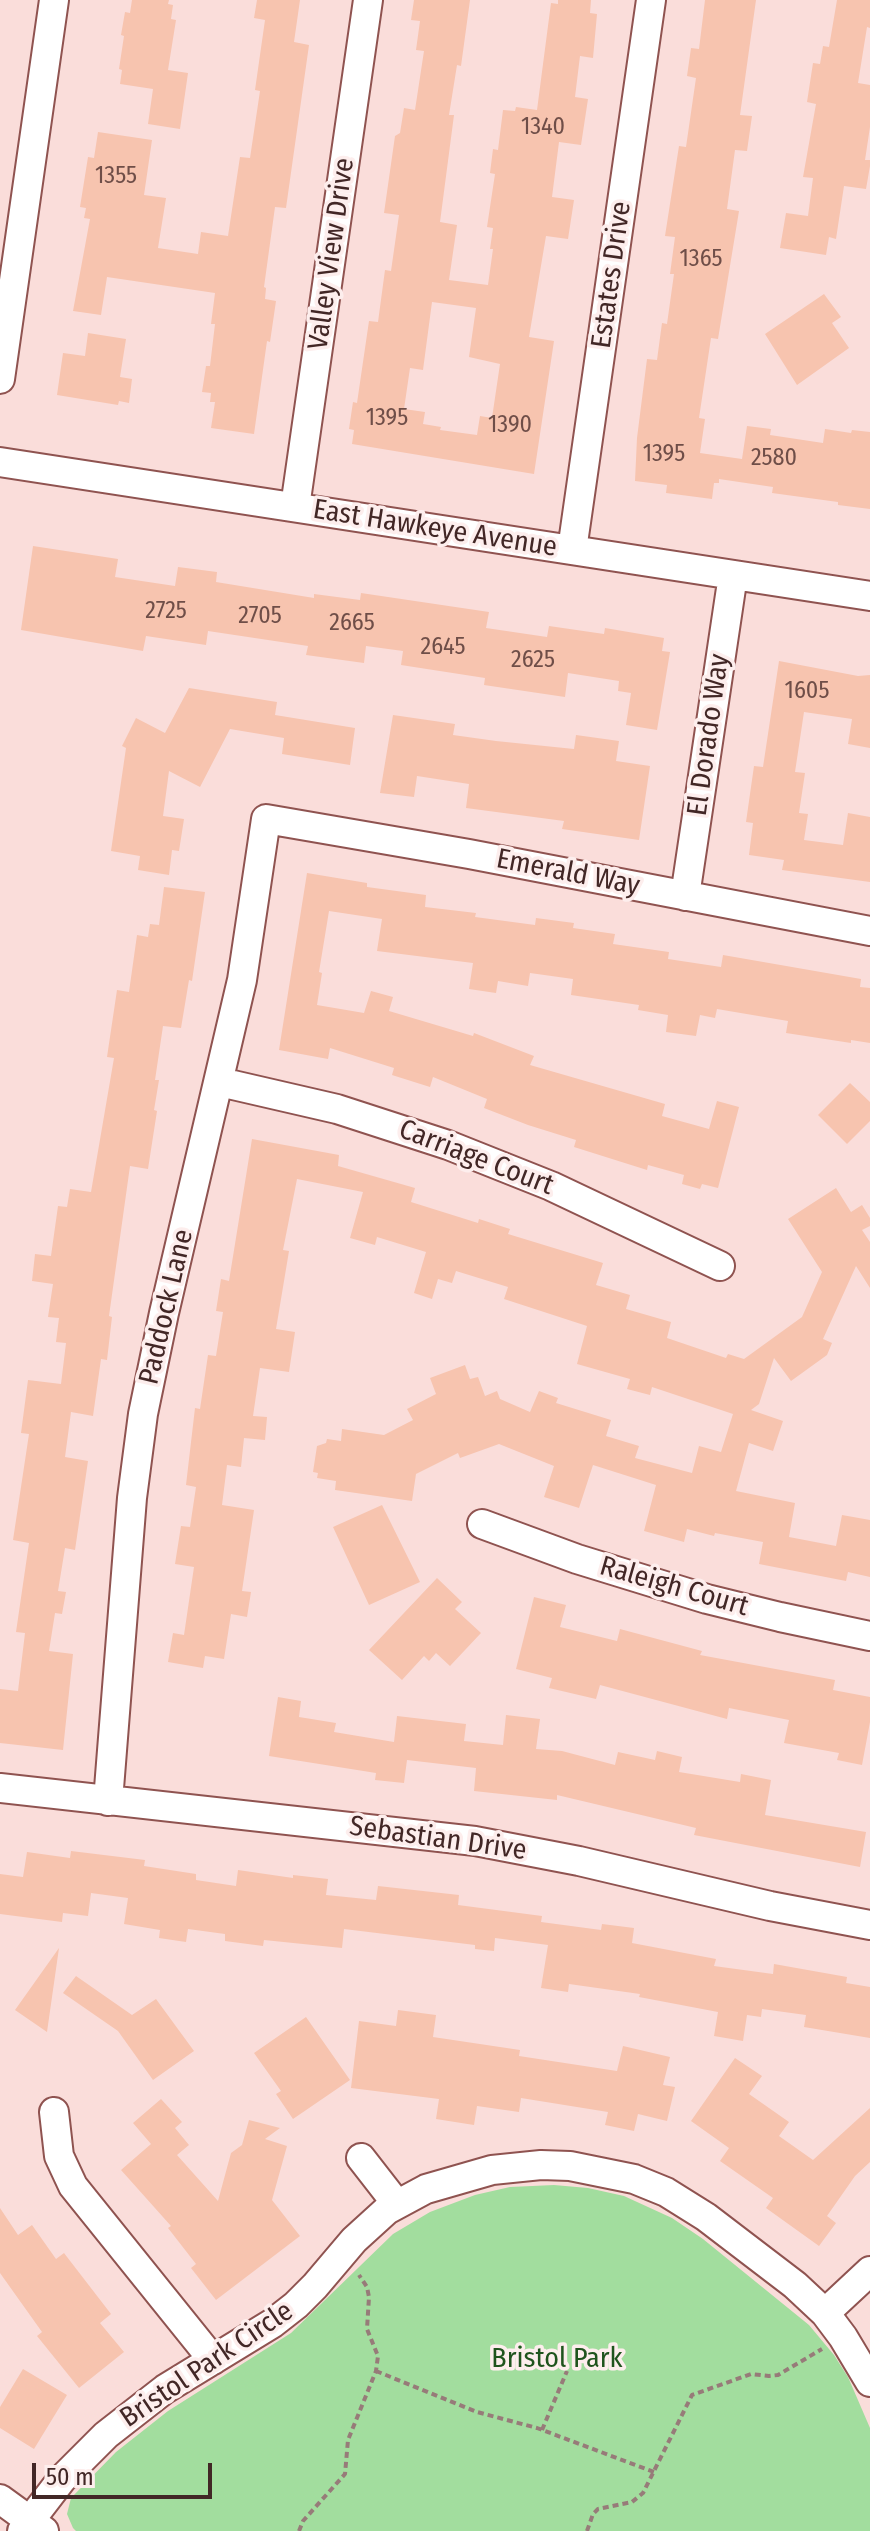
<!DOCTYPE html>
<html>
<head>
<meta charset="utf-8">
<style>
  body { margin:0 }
  #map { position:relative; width:870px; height:2531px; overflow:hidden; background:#faddda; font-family:"Fira Sans Condensed",sans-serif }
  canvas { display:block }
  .scale { position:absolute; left:32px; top:2463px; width:180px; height:36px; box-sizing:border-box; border:4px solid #422726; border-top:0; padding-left:10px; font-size:24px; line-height:28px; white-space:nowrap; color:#422726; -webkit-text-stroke:6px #fdeeed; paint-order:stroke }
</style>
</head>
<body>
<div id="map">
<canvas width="870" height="2531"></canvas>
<div class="scale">50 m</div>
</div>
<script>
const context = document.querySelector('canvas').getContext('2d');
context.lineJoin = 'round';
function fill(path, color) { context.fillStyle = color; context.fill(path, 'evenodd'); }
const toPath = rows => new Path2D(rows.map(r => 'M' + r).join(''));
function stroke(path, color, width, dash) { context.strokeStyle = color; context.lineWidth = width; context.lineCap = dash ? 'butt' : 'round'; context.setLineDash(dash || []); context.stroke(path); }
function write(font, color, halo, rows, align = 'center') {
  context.font = font + ' "Fira Sans Condensed",sans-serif'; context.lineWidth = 7; context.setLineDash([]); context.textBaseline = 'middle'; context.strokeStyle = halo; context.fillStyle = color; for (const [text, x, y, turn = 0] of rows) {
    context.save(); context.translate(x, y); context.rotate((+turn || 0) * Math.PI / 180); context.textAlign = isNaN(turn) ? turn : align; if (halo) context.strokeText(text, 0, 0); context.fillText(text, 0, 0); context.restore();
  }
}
const green = toPath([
  [554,2185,588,2188,624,2196,672,2218,703,2239,809,2325,834,2355,848,2377,870,2428,870,2531,76,2531,73,2528,67,2514,71,2498,116,2452,168,2411,291,2333,393,2234,430,2212,475,2195,510,2187]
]);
const building = toPath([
  [132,0,169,0,168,4,173,5,171,19,176,20,168,70,188,73,180,129,148,124,153,89,120,84,122,70,119,69,124,36,121,35,125,12,130,13],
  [257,0,300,0,294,42,309,45,286,208,275,207,264,287,266,288,265,299,276,301,270,342,267,341,254,434,211,428,215,402,210,402,211,393,202,392,206,366,210,366,215,324,211,324,215,293,107,277,101,315,73,311,90,219,84,218,86,208,80,207,88,157,94,158,98,132,152,140,144,195,166,198,158,248,198,254,201,232,228,236,240,157,250,158,260,91,255,90,265,20,254,18],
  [414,0,470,0,461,66,457,65,449,115,454,115,440,222,457,225,449,280,488,285,493,249,490,249,493,228,487,227,495,174,490,173,493,149,498,150,503,110,515,111,516,107,537,110,551,3,558,4,558,0,591,0,590,13,597,14,593,58,580,56,575,97,588,99,581,145,559,142,552,197,574,200,568,239,546,236,529,337,554,341,534,474,352,444,354,430,349,429,353,402,357,403,369,321,378,322,385,270,391,271,399,215,384,213,395,136,400,133,404,108,415,110,424,51,416,50,420,21,411,20],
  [432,302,476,308,469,357,500,364,492,418,480,416,477,435,440,430,441,427,423,424,425,412,404,409,410,368,423,370],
  [705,0,756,0,740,115,752,116,747,151,735,150,727,209,739,211,718,339,711,338,699,418,705,419,700,453,742,459,747,426,771,429,770,435,823,443,825,429,851,433,852,430,870,432,870,509,838,505,838,502,772,493,773,487,719,479,719,483,714,483,712,499,666,493,667,485,635,481,637,438,647,359,657,360,662,323,667,324,674,274,670,274,675,237,665,236,679,146,686,147,696,78,687,76,691,48,699,49],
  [837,0,870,0,870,28,867,27,858,83,870,85,870,127,865,160,870,160,870,166,866,189,844,186,836,239,829,237,826,255,780,248,786,213,808,216,813,178,803,177,816,104,807,102,813,63,820,64,823,46,829,47],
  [824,294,841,317,832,323,849,348,797,385,765,334],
  [88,333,126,339,120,377,132,379,129,403,119,401,118,405,57,395,63,353,85,356],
  [33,546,118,559,115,577,175,586,178,567,217,572,216,582,314,598,314,594,360,600,361,593,489,612,486,628,547,637,549,626,604,634,605,628,664,638,662,651,670,652,657,730,626,725,631,693,618,691,619,681,568,673,565,697,484,685,485,678,401,665,403,651,366,646,364,663,306,655,308,646,208,631,206,645,146,636,143,651,21,630],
  [779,661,858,676,870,675,870,748,848,744,852,719,804,712,795,772,805,773,799,813,808,814,804,840,843,845,848,813,870,817,870,882,782,870,784,860,749,855,753,823,746,822,754,766,763,767],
  [189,688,277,702,275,715,355,728,350,765,282,754,284,738,230,729,200,787,169,771,163,816,184,819,179,851,172,850,169,875,138,870,140,856,111,851,126,748,122,746,136,718,165,733],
  [393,715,455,724,453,735,496,741,574,749,576,735,619,741,616,761,650,766,639,840,562,829,564,821,466,808,469,784,417,776,414,797,380,793],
  [307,873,367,883,367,887,426,895,425,907,476,913,475,917,535,925,536,918,574,923,573,928,615,934,613,944,669,952,668,959,721,967,723,955,861,979,860,987,870,988,870,1043,851,1040,851,1043,786,1033,788,1021,717,1009,715,1018,700,1015,696,1036,666,1032,668,1015,638,1010,639,1005,571,995,573,979,530,973,528,986,498,981,496,993,469,989,473,963,377,951,382,919,329,911,319,972,322,973,317,1005,364,1013,371,991,393,997,389,1011,473,1036,474,1033,534,1056,530,1065,665,1104,662,1116,709,1129,717,1101,739,1107,718,1188,702,1184,700,1189,682,1184,684,1175,648,1165,647,1170,574,1147,576,1140,528,1125,484,1108,487,1099,433,1077,430,1087,392,1075,394,1068,330,1048,328,1059,279,1050],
  [164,887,205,892,192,981,189,980,181,1028,163,1026,155,1080,159,1080,154,1110,157,1111,148,1169,130,1166,109,1316,112,1317,107,1360,101,1359,93,1416,71,1412,65,1457,88,1461,75,1550,65,1548,58,1591,66,1592,62,1614,55,1613,49,1651,73,1654,63,1750,0,1743,0,1689,18,1691,25,1633,16,1632,29,1543,13,1540,29,1434,21,1433,28,1380,61,1384,66,1343,56,1342,59,1318,48,1317,53,1284,32,1281,35,1254,51,1256,58,1206,67,1207,70,1189,91,1192,114,1058,107,1057,117,990,129,992,137,935,148,937,150,924,159,925],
  [850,1083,870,1102,870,1121,847,1144,818,1115],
  [252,1139,339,1155,338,1166,415,1188,411,1202,478,1223,479,1219,510,1229,508,1234,603,1263,596,1285,630,1295,626,1309,671,1322,667,1338,726,1358,728,1354,744,1359,802,1317,822,1272,788,1219,836,1188,851,1212,862,1205,870,1218,870,1226,862,1230,870,1242,870,1288,856,1266,823,1339,832,1343,827,1355,791,1381,774,1358,759,1404,751,1410,783,1421,773,1451,749,1443,736,1491,795,1503,789,1537,836,1546,842,1515,870,1520,870,1577,848,1572,846,1581,759,1564,763,1542,715,1533,714,1536,687,1529,684,1542,644,1531,656,1485,593,1465,579,1508,544,1497,554,1466,499,1444,460,1458,458,1453,416,1474,412,1501,335,1490,336,1481,317,1478,318,1473,313,1472,317,1446,326,1443,327,1439,341,1441,342,1429,384,1435,413,1420,407,1409,436,1394,430,1378,465,1365,470,1379,478,1377,485,1396,497,1391,500,1399,530,1412,539,1391,558,1398,556,1403,611,1420,606,1436,639,1446,635,1458,692,1473,699,1446,721,1452,733,1414,652,1387,650,1395,627,1389,630,1379,577,1364,587,1326,504,1299,508,1287,456,1271,452,1283,438,1279,432,1299,414,1293,426,1252,377,1237,375,1245,350,1238,363,1192,297,1179,283,1250,289,1251,276,1329,295,1332,289,1372,260,1368,253,1416,267,1417,265,1440,244,1438,241,1467,227,1465,222,1505,254,1510,242,1591,251,1592,247,1617,231,1614,224,1659,205,1656,203,1668,168,1662,173,1633,184,1635,194,1567,175,1564,181,1526,190,1527,196,1487,186,1485,195,1408,200,1409,208,1355,216,1356,223,1312,216,1311,221,1279,229,1281],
  [382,1505,420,1582,369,1605,333,1527],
  [437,1578,462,1602,455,1609,481,1633,450,1666,436,1653,429,1661,424,1656,402,1680,369,1650],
  [534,1597,566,1605,560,1627,617,1641,620,1629,702,1651,700,1655,835,1680,833,1690,870,1697,870,1722,862,1765,837,1760,839,1753,784,1743,789,1720,729,1708,727,1719,600,1685,596,1699,549,1688,552,1678,516,1669],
  [278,1697,301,1701,299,1717,336,1723,334,1732,394,1742,397,1716,466,1724,464,1741,503,1745,506,1715,540,1719,536,1749,562,1751,615,1765,618,1752,655,1760,657,1751,682,1757,679,1772,740,1782,741,1774,771,1780,765,1815,866,1832,860,1867,694,1835,696,1828,557,1795,557,1800,474,1791,476,1768,407,1760,404,1783,375,1780,376,1773,269,1756],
  [71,1851,145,1860,144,1866,196,1874,196,1880,236,1886,238,1870,293,1878,293,1875,328,1879,326,1895,376,1900,378,1886,459,1895,458,1905,542,1916,541,1922,601,1930,602,1924,634,1928,632,1943,716,1959,714,1966,773,1974,774,1964,847,1977,846,1983,870,1987,870,2038,804,2027,806,2015,762,2009,761,2017,747,2015,743,2041,714,2036,718,2012,639,1997,640,1994,569,1984,568,1992,541,1988,548,1945,495,1938,494,1951,475,1949,475,1945,344,1929,342,1948,264,1940,263,1946,225,1941,225,1934,188,1929,186,1942,159,1938,160,1930,124,1924,128,1898,91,1893,88,1916,63,1913,62,1922,0,1914,0,1874,23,1877,27,1852,70,1858],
  [59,1948,47,2032,15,2010],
  [76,1976,132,2015,156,1999,194,2051,153,2080,118,2031,63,1993],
  [398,2010,436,2015,433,2037,520,2050,519,2056,617,2071,623,2046,670,2057,663,2085,675,2087,667,2121,638,2114,634,2131,605,2125,608,2112,521,2098,519,2112,477,2106,474,2125,436,2119,439,2099,351,2088,359,2021,396,2026],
  [306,2017,350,2080,293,2119,276,2094,281,2091,254,2053],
  [735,2058,762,2076,749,2094,789,2122,779,2136,813,2160,870,2108,870,2162,855,2176,827,2216,836,2223,819,2246,766,2208,773,2198,720,2161,729,2148,691,2121],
  [161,2099,182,2122,175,2128,189,2145,177,2155,218,2201,231,2153,242,2145,249,2120,280,2128,265,2139,287,2146,272,2200,300,2236,216,2300,191,2268,196,2264,168,2228,171,2226,121,2170,151,2144,133,2123],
  [0,2208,18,2235,32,2225,56,2259,64,2253,111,2314,100,2323,124,2352,79,2388,37,2336,42,2332,0,2273],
  [23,2369,67,2395,34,2449,0,2428,0,2407]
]);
const path = toPath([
  [376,2371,477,2412,537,2428,654,2472],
  [542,2430,567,2371],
  [299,2531,303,2521,345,2474,348,2440,376,2371,378,2356,367,2329,369,2297,367,2287,359,2275],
  [587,2531,593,2514,598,2509,632,2502,643,2493,692,2395,751,2374,769,2376,778,2375,822,2349]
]);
const minor = toPath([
  [0,379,54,0],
  [0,462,870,596],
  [295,507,368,0],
  [572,550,651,0],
  [685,896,733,575],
  [220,1082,337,1109,448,1145,551,1186,720,1266],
  [482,1524,577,1559,707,1599,780,1617,870,1636],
  [0,1788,475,1841,579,1861,770,1906,870,1925],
  [108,1801,132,1498,143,1414,164,1313,242,980,266,819,469,854,870,931],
  [54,2112,59,2156,73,2186,213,2360],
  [361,2158,396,2203],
  [825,2313,870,2271],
  [0,2499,44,2531],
  [22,2531,62,2479,106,2435,165,2389,273,2323,296,2305,315,2286,354,2240,387,2210,426,2189,492,2170,541,2165,570,2166,634,2179,666,2192,706,2217,795,2285,825,2313,843,2337,870,2382]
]);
const numberNames = [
  ["1340",543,127],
  ["1355",116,176],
  ["1365",701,259],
  ["1395",387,418],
  ["1390",510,425],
  ["1395",664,454],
  ["2580",774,458],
  ["2725",166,611],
  ["2705",260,616],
  ["2665",352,623],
  ["2645",443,647],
  ["2625",533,660],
  ["1605",807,691]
];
const streetNames = [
  ["Valley View Drive",332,254,-82],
  ["Estates Drive",612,275,-82],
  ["East Hawkeye Avenue",435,529,9],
  ["El Dorado Way",709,735,-82],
  ["Emerald Way",568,873,11],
  ["Carriage Court",476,1158,21],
  ["Paddock Lane",167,1307,-77],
  ["Raleigh Court",674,1587,16],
  ["Sebastian Drive",438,1839,8],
  ["Bristol Park Circle",207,2365,-34]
];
const parkNames = [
  ["Bristol Park",557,2359]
];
fill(green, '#a2dd9e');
fill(building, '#f7c4af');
stroke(minor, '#8f5350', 32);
stroke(path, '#977b79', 4, [6, 4]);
stroke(minor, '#fff', 28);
write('24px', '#6f4e48', null, numberNames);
write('28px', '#422726', '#fdeeed', streetNames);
write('28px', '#1f541d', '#fdeeed', parkNames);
</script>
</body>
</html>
